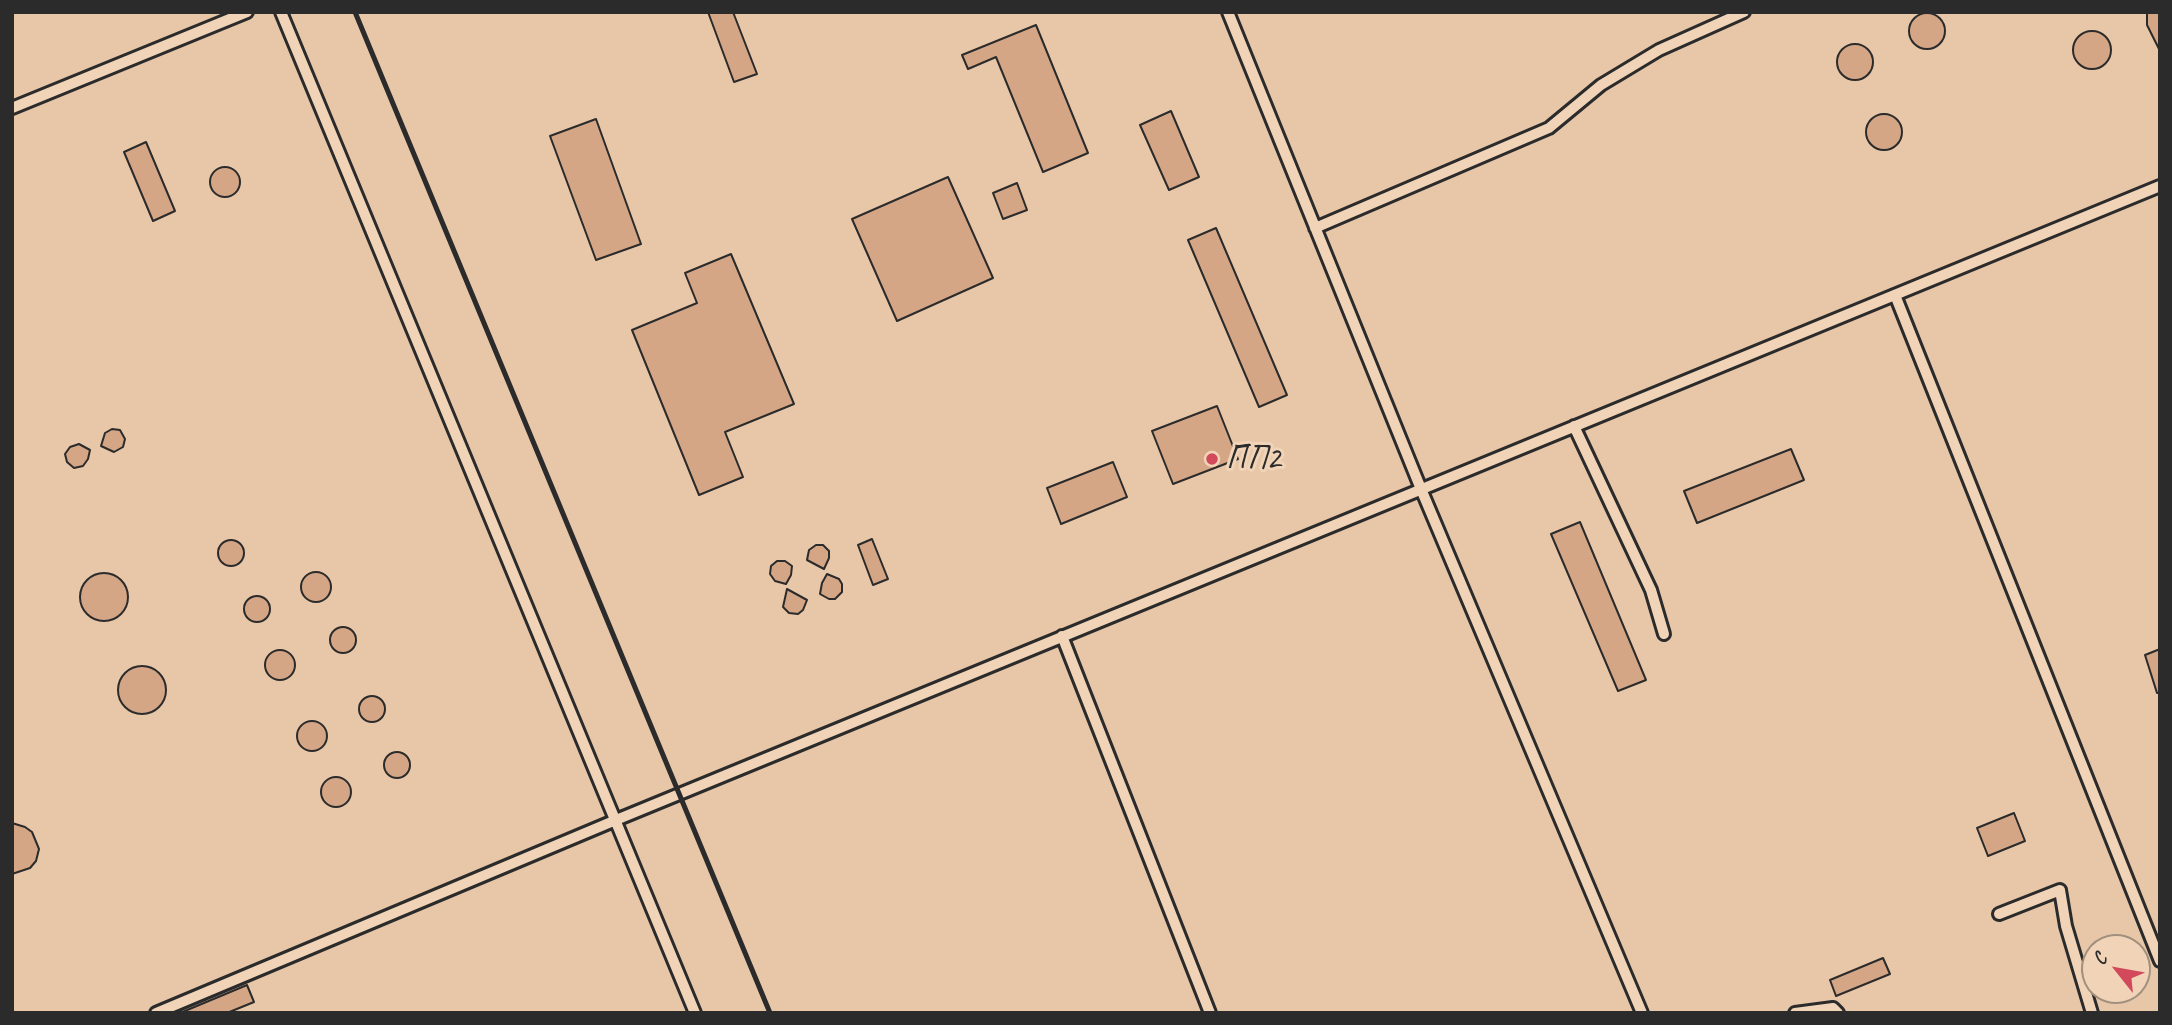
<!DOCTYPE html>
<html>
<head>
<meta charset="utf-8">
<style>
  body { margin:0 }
  #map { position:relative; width:2172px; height:1025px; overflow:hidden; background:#f1d4b7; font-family:Caveat,sans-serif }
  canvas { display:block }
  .frame { position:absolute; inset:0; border:14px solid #2b2b2b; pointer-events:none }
  .north { position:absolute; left:2081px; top:934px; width:70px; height:70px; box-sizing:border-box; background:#f1d4b7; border:2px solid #a2907f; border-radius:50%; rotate:301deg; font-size:19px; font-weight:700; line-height:28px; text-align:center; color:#2b2b2b }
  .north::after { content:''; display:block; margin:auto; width:24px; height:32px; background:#d1495b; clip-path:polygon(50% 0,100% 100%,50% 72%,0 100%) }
</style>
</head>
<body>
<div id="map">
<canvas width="2172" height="1025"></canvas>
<div class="frame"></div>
<div class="north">С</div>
</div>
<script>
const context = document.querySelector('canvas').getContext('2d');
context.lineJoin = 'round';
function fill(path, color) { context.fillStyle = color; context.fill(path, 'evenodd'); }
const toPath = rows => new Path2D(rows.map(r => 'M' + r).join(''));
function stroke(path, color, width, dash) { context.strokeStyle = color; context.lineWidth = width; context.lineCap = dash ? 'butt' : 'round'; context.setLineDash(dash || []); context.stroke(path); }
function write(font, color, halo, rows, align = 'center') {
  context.font = font + ' Caveat,sans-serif'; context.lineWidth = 6; context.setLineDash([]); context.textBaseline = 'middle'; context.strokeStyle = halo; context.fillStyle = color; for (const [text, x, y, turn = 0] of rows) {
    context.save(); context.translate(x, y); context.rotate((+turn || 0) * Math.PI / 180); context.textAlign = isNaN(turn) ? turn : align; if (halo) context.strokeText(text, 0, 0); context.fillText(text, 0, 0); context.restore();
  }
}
const built = toPath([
  [12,12,2160,12,2160,1013,12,1013],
  [2095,948,2137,948,2137,990,2095,990]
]);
const building = toPath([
  [708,12,733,12,757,74,734,82,708,12],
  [2147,12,2160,12,2160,51,2147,25,2147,12],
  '1909 31a18 18 0 1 1 36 0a18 18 0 1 1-36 0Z',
  [1036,25,1088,153,1043,172,996,57,968,69,962,55,1036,25],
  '2073 50a19 19 0 1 1 38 0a19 19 0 1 1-38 0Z',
  '1837 62a18 18 0 1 1 36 0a18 18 0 1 1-36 0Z',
  [1171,111,1199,177,1169,190,1140,125,1171,111],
  '1866 132a18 18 0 1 1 36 0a18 18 0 1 1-36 0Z',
  [596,119,641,244,596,260,550,136,596,119],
  [146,142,175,211,153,221,124,152,146,142],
  '210 182a15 15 0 1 1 30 0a15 15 0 1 1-30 0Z',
  [948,177,993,278,897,321,852,219,948,177],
  [1017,183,1027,210,1003,219,993,193,1017,183],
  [1216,228,1287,395,1259,407,1188,240,1216,228],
  [731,254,794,404,725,432,743,477,699,495,632,330,697,303,685,273,731,254],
  [1217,406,1238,459,1173,484,1152,431,1217,406],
  [112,429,120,430,125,439,123,447,114,452,101,446,105,433,112,429],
  [79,444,90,450,88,459,83,466,74,468,67,462,65,454,70,447,79,444],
  [1791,449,1804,480,1697,523,1684,491,1791,449],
  [1113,462,1127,497,1061,524,1047,488,1113,462],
  [1580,522,1646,680,1618,691,1551,534,1580,522],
  [872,539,888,579,873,585,858,545,872,539],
  '218 553a13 13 0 1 1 26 0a13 13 0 1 1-26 0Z',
  [816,545,823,545,829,551,829,558,824,569,807,560,809,550,816,545],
  [777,561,785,561,792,566,791,575,786,584,775,581,770,574,771,566,777,561],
  '301 587a15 15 0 1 1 30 0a15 15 0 1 1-30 0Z',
  '80 597a24 24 0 1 1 48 0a24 24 0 1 1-48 0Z',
  [827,574,839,579,842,584,842,592,835,599,829,599,820,594,822,583,827,574],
  [787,589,807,600,803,610,798,614,789,613,783,607,787,589],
  '244 609a13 13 0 1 1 26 0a13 13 0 1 1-26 0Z',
  '330 640a13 13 0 1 1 26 0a13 13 0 1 1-26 0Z',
  [2160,649,2160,693,2157,693,2145,655,2160,649],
  '265 665a15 15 0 1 1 30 0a15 15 0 1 1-30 0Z',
  '118 690a24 24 0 1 1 48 0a24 24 0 1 1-48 0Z',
  '359 709a13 13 0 1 1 26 0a13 13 0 1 1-26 0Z',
  '297 736a15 15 0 1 1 30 0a15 15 0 1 1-30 0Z',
  '384 765a13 13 0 1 1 26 0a13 13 0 1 1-26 0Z',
  '321 792a15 15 0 1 1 30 0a15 15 0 1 1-30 0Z',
  [2014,813,2025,841,1988,856,1977,828,2014,813],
  [12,823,25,827,32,832,39,849,36,861,30,868,12,874,12,823],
  [1883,958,1890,974,1836,996,1830,980,1883,958],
  [247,985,254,1002,227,1013,180,1013,247,985]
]);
const service = toPath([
  [281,12,695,1013],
  [1228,12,1421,489,1642,1013],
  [12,108,247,12],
  [1315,228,1549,128,1601,85,1659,50,1744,12],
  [1895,295,2160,961],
  [1574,426,1651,590,1664,634],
  [1062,636,1210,1013],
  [1999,914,2060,890,2066,926,2092,1013],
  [156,1013,616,820,2160,186],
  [1795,1013,1833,1008,1838,1013]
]);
const rail = toPath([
  [355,12,770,1013]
]);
const markers = [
  [1212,459,7,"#d1495b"]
];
const poiNames = [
  ["ПП2",1226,459]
];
fill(built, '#e8c6a8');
fill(building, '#d4a686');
stroke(building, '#2b2b2b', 2);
stroke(service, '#2b2b2b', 16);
stroke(service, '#f1d4b7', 10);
stroke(rail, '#2b2b2b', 5);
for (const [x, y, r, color] of markers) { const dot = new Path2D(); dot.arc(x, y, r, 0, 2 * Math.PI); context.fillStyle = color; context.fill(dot); stroke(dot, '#f1d4b7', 2.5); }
write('33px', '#2b2b2b', '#f1d4b7', poiNames, 'left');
</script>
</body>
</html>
